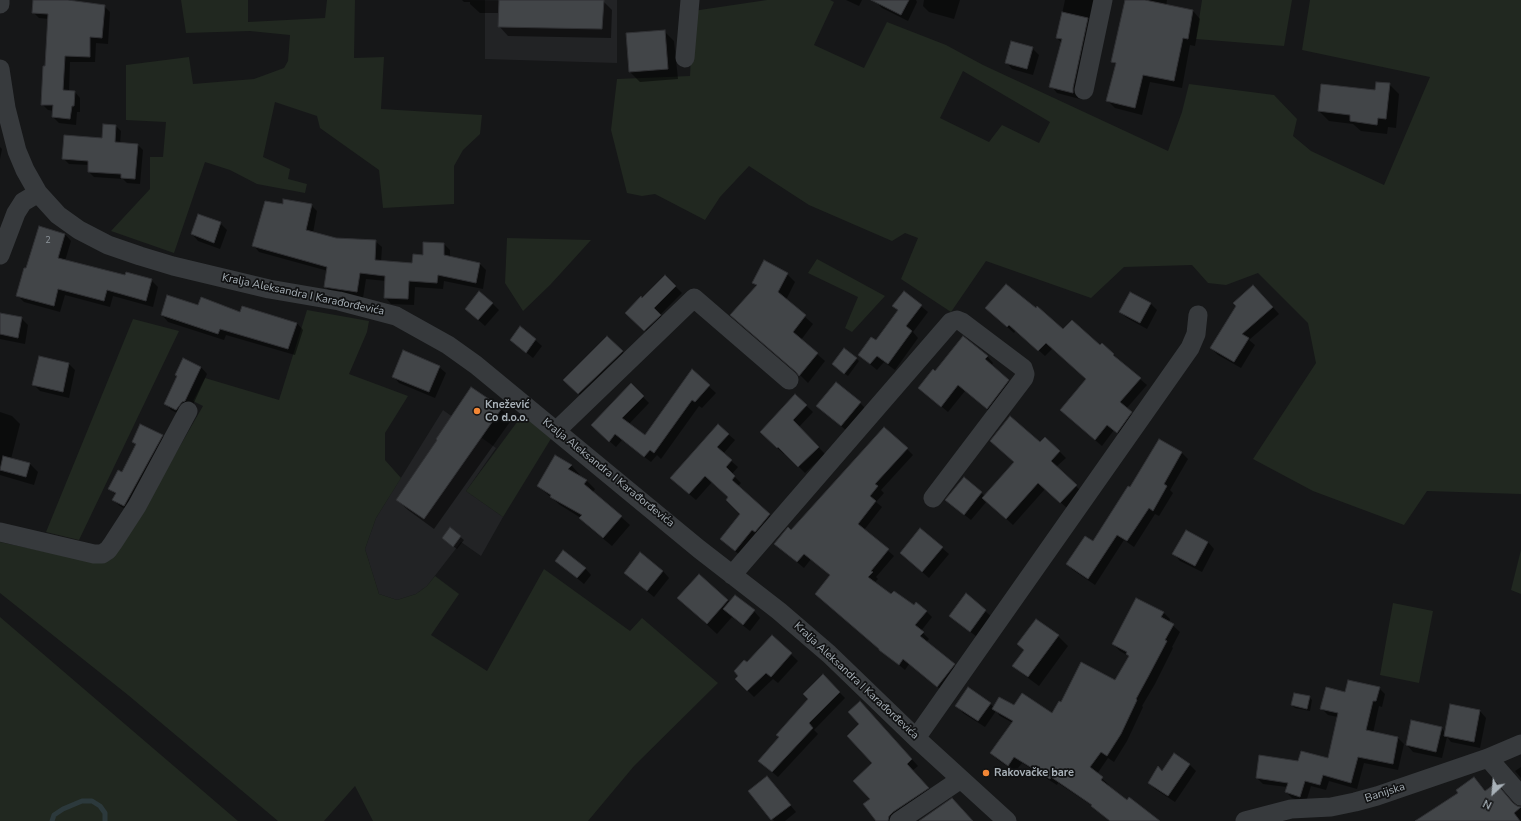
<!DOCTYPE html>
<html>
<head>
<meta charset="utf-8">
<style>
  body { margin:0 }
  #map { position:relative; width:1521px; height:821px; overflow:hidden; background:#161718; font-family:"Nunito Sans",sans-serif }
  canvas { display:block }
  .north { position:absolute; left:1473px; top:773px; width:40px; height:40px; -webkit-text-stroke:3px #111213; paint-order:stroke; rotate:206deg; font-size:11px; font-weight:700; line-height:16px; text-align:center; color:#a8b1b8 }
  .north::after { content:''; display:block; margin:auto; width:14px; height:18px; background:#a8b1b8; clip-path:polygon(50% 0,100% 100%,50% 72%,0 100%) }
</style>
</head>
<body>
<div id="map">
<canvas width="1521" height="821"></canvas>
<div class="north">N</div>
</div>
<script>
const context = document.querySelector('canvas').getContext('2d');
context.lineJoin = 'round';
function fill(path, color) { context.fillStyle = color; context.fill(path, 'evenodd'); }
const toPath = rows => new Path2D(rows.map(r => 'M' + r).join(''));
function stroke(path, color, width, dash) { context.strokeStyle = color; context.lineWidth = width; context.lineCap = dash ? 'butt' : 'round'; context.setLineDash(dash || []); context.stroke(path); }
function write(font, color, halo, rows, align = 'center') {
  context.font = font + ' "Nunito Sans",sans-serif'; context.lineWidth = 3.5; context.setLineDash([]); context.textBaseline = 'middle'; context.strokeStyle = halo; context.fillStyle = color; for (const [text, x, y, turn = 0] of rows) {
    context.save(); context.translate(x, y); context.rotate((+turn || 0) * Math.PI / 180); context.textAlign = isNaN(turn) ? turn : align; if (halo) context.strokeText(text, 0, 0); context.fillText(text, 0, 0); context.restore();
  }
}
const built = toPath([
  [485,0,617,0,617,63,485,59],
  [443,410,496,448,466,491,503,517,481,556,461,542,427,586,416,594,397,600,379,594,365,549,376,518]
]);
const green = toPath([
  [181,0,248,0,248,22,325,18,327,0,355,0,354,58,384,57,381,109,482,115,480,134,463,150,454,166,454,204,383,208,379,170,320,128,317,116,275,102,263,157,290,169,288,179,307,184,305,193,257,184,230,170,205,162,174,253,111,231,150,189,150,157,163,157,166,122,126,120,126,65,189,57,193,84,254,79,284,68,288,61,290,35,250,31,186,33],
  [767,0,830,0,834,2,814,45,864,68,887,22,946,45,983,65,1168,151,1182,112,1189,84,1274,95,1297,119,1293,136,1311,151,1384,185,1430,77,1302,50,1310,0,1521,0,1521,494,1427,491,1404,525,1313,491,1253,459,1316,363,1308,323,1258,273,1226,285,1208,283,1192,265,1124,267,1091,298,986,261,951,312,901,279,918,238,905,233,892,241,809,205,749,166,720,197,705,220,655,194,642,196,627,193,611,130,617,79,690,76,693,11],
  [963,71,1050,122,1039,143,1002,125,989,142,940,118],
  [1202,0,1292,0,1284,46,1196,39],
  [507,238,591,240,550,285,523,311,505,283],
  [817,259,885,296,852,332,845,328,858,297,808,273],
  [307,310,369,321,367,332,349,374,408,396,385,433,385,460,401,478,376,518,365,549,379,594,397,600,416,594,427,586,435,576,459,594,431,635,487,671,544,569,630,631,642,618,718,683,634,766,588,821,373,821,355,786,324,821,278,821,128,695,0,593,0,542,89,561,110,560,131,531,203,406,193,401,205,378,279,400],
  [133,319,179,331,79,540,46,532],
  [523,414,552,437,503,517,466,491],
  [1521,550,1521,594,1511,590],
  [1393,603,1433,611,1419,683,1380,675],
  [0,617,238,821,0,821]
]);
const shadow = toPath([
  [34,0,74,0,74,2,104,6,110,12,108,44,96,43,95,62,70,62,69,92,75,92,80,98,80,112,77,112,76,125,59,123,53,117,54,111,48,110,42,104,46,67,49,19,39,18,33,12],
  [462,0,603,1,612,10,611,38,508,36,499,26,499,13,480,13,470,4,470,2,464,2],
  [846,0,862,0,859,6],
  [877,0,916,0,917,2,908,21,882,8,876,2],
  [924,0,960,0,954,19,929,12,923,6],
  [1065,0,1100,0,1080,99,1057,93,1051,86,1062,43,1057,38],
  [1126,0,1167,0,1166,6,1193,11,1200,19,1195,46,1190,45,1182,88,1150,82,1142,115,1115,108,1108,101,1116,65,1112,61],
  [664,31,674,41,678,79,640,82,630,72],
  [1032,48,1039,55,1033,75,1012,69,1006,62],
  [1389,84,1399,94,1396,128,1388,127,1387,134,1361,131,1353,124,1329,121,1319,111,1376,92],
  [116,126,121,131,120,144,138,145,143,150,140,184,127,183,123,179,94,177,89,172,89,165,69,164,63,158,103,140],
  [0,147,2,149,0,159],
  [284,205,311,205,317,211,313,233,336,239,375,241,382,247,381,262,413,264,444,244,450,250,450,258,480,264,486,270,483,289,444,281,443,289,415,287,414,305,391,304,385,297,386,281,366,279,363,298,332,293,325,287,328,271,259,252,253,245],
  [220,223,227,230,220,249,198,241,192,234],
  [65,234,71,241,65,261,126,276,151,280,158,287,153,307,113,296,110,307,65,295,60,312,24,302,17,295,26,270],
  [787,274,795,282,786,300,813,324,801,340,825,361,808,383,800,375,757,287,753,282],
  [665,276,682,293,660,315,666,322,652,336,633,319,642,299],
  [904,292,928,312,913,332,918,338,895,370,884,362,877,370,859,355,876,342,898,311,894,306],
  [1131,293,1151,304,1157,310,1147,329,1127,318,1120,312],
  [1260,293,1279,314,1249,340,1255,345,1241,368,1218,355,1211,348],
  [492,303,499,310,485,326,466,309],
  [198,306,297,323,303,330,295,355,226,335,224,340,168,322,162,315],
  [0,314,21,318,28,325,25,344,0,339],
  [993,315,1063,331,1100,346,1113,354,1140,379,1147,385,1126,409,1137,419,1124,438,1114,430,1102,446,1068,417,1087,380,1053,348,1045,356,1016,330,1014,333],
  [521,327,542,346,533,358,511,340],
  [607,337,629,358,585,400,565,380],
  [987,356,993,363,991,366,1015,387,994,415,965,391,948,412,919,388,935,372],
  [856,358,859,361,848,376,836,367],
  [69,364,75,370,69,398,40,391,33,384],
  [201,367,207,374,192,407,183,416,171,410,165,403,178,376],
  [439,367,446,373,435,398,399,383,393,376],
  [692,371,716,393,702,408,699,406,661,459,657,455,651,462,622,440,616,447,599,432,631,385,649,403,629,424,645,437],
  [471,388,501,409,512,419,434,529,408,510,397,500,438,440],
  [795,395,813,412,799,427,825,454,805,473,785,453,784,454,768,439],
  [860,403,866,409,848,432,817,406],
  [0,412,12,416,20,424,11,459,30,464,38,472,34,485,0,475],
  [728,434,735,440,723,454,738,467,732,474,741,483,738,486,776,521,742,557,721,539,741,514,729,498,712,482,696,500,677,484],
  [162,435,169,442,131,512,120,506,113,500,116,495,109,488,123,473,137,445,133,442],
  [1160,440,1182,453,1188,459,1170,490,1173,493,1159,516,1155,514,1134,547,1124,540,1095,585,1073,570,1067,564,1093,542,1131,488],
  [1040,444,1059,451,1066,458,1056,467,1082,492,1067,508,1045,489,1013,525,987,501,971,520,953,506,981,493,985,496],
  [907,449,913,455,881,490,884,493,876,502,882,507,864,530,894,556,876,577,878,579,874,583,892,595,926,611,932,617,921,631,929,639,926,642,960,670,944,692,909,664,905,670,880,649,831,576,811,559,804,568,775,544],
  [555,456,572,466,580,475,579,476,586,480,595,489,593,492,630,525,612,546,589,527,581,518,560,505,538,486],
  [450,529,464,540,457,549,446,541],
  [1208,542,1214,549,1202,572,1180,561,1174,554],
  [942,548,949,554,929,578,907,559],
  [556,561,585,568,591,575,584,584],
  [663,571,669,578,654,597,625,573],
  [699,575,730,602,754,611,760,618,750,631,732,617,717,634,678,598],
  [966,595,992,617,977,637,950,616],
  [1163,612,1170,619,1169,622,1180,632,1172,647,1173,648,1155,684,1142,706,1143,707,1127,741,1114,762,1108,758,1097,774,1109,785,1108,787,1127,801,1158,821,1110,821,1094,807,1058,783,1057,785,1022,763,1015,772,998,760,991,753,1013,723,1000,716,996,711,985,727,963,713,957,706,990,703,994,708,1014,707,1052,715,1116,681,1130,657,1120,651,1113,644],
  [1036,620,1058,636,1068,646,1039,686,1024,675,1014,665,1025,651,1018,644],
  [772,636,798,661,778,683,773,679,754,697,736,679,747,664],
  [823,676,845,698,814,730,818,734,778,777,766,767,810,699],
  [1379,688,1385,694,1382,707,1379,706,1373,733,1398,738,1404,744,1398,770,1364,763,1357,789,1329,781,1326,790,1311,786,1306,802,1292,798,1286,792,1287,787,1263,784,1257,778,1299,762,1329,759,1338,717,1328,715,1322,709,1346,693],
  [1309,697,1312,700,1310,711,1295,708,1292,705],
  [866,709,918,766,912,771,934,795,897,821,877,821,871,799,874,763,861,724],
  [1480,711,1486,718,1480,748,1451,742,1447,737,1442,758,1413,752,1407,745,1412,721,1441,728,1445,732],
  [1189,764,1196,771,1175,802,1155,789,1149,782,1163,772],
  [1521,767,1521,778,1515,771],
  [767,777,796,812,785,821,774,821,750,791],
  [1474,778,1486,791,1517,807,1521,808,1521,821,1417,821,1459,793]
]);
const stream = toPath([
  [52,821,54,815,63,809,82,801,92,801,100,806,105,813,105,821]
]);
const building = toPath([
  [33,0,68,0,105,5,102,38,90,37,90,57,65,56,63,90,75,91,74,106,72,106,70,119,52,117,53,105,41,105,43,66,45,66,48,14,32,13,33,0],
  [499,0,604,0,602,29,498,27,499,0],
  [871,0,909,0,901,15,871,0],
  [1125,0,1145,0,1193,10,1188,39,1183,38,1174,81,1143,75,1135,108,1106,101,1116,63,1111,62,1125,0],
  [1062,12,1088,18,1073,88,1073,93,1049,87,1062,39,1056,38,1062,12],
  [665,30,668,69,629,72,626,33,665,30],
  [1011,41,1033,47,1027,69,1005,63,1011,41],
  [1376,82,1390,83,1386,119,1378,118,1377,125,1350,121,1350,115,1318,111,1321,84,1375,90,1376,82],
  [103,124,116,125,115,142,138,144,135,179,121,178,121,174,88,172,88,161,62,159,64,135,102,138,103,124],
  [283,199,312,204,306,230,336,238,376,240,375,260,412,263,413,254,423,255,423,242,444,243,444,255,480,263,476,283,438,275,437,283,409,281,408,299,384,298,385,276,360,273,357,292,324,287,327,267,252,246,265,201,283,204,283,199],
  [198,214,221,222,214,243,191,234,198,214],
  [39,226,65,234,58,258,125,275,126,272,152,279,146,301,107,290,104,301,58,289,54,306,16,296,24,268,26,268,39,226],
  [764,260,788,273,778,292,806,315,793,332,818,353,799,376,796,372,730,315,757,285,752,283,764,260],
  [665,275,676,286,654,308,661,315,644,331,625,313,641,296,642,298,665,275],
  [1006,284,1036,308,1037,306,1063,329,1072,320,1100,345,1102,343,1114,354,1113,355,1141,378,1120,402,1132,412,1117,433,1107,425,1095,440,1060,410,1086,379,1046,343,1038,351,1009,325,1007,327,985,308,1006,284],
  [1253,285,1273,307,1242,334,1249,338,1234,362,1210,348,1236,306,1233,303,1253,285],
  [479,291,493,303,478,320,465,309,479,291],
  [904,291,922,305,906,326,912,331,888,364,877,356,870,364,858,355,871,337,876,340,898,310,892,306,904,291],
  [1130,292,1151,303,1140,323,1119,312,1130,292],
  [167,295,198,305,201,297,240,312,242,306,297,323,288,349,220,329,218,334,161,315,167,295],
  [0,313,22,317,18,338,0,334,0,313],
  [520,326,536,339,526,353,510,340,520,326],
  [607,336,623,351,578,394,563,380,607,336],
  [963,336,988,356,985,359,1009,380,987,409,958,385,941,407,918,388,933,369,935,371,963,336],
  [844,348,857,358,844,374,832,364,844,348],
  [403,350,440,366,429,392,392,377,403,350],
  [39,356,69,363,63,392,32,385,39,356],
  [183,358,201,367,185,401,182,402,176,410,164,404,177,376,175,375,183,358],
  [692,369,710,385,695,402,692,400,654,453,650,450,644,457,615,434,609,442,591,425,631,383,644,396,622,418,645,435,692,369],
  [836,382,861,402,841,426,816,406,836,382],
  [471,387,502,408,424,519,396,500,437,440,436,439,471,387],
  [795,394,807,405,793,420,819,447,798,467,778,447,777,448,760,432,795,394],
  [1010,416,1040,442,1045,437,1060,451,1051,461,1077,485,1060,503,1038,483,1006,519,982,498,1014,462,990,441,1010,416],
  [140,424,163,435,124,506,112,500,116,493,108,489,118,470,122,472,136,444,132,442,140,424],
  [718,424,729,434,717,447,732,460,726,467,735,476,732,480,770,514,755,532,752,530,735,551,720,539,740,514,726,500,728,497,705,476,689,494,670,478,718,424],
  [884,427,908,448,875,484,878,486,870,496,876,501,858,524,889,549,871,571,873,572,868,577,891,594,894,591,914,605,916,602,927,611,915,625,924,632,920,636,955,664,937,687,903,659,899,665,879,650,879,649,815,594,830,575,804,554,797,562,774,544,788,527,791,530,884,427],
  [1159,439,1182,452,1164,484,1167,486,1153,511,1149,508,1127,541,1117,535,1088,579,1066,564,1085,536,1093,541,1128,486,1130,487,1159,439],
  [555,455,572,465,568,469,587,480,584,484,622,516,603,538,579,518,582,515,550,497,551,495,537,486,555,455],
  [3,456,30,463,26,477,0,470,3,456],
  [964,477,982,492,964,515,945,500,964,477],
  [450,527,461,536,453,547,442,538,450,527],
  [920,528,943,547,922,572,900,553,920,528],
  [1186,530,1208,542,1195,566,1172,554,1186,530],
  [563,550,586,568,577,578,555,561,563,550],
  [640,552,663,571,647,591,624,573,640,552],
  [699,574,728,600,707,624,677,598,699,574],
  [966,593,986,610,970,632,949,616,966,593],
  [735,595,755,610,743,625,723,609,735,595],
  [1136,598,1164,612,1161,617,1174,624,1165,640,1167,641,1148,677,1136,699,1137,700,1121,734,1107,756,1101,752,1090,767,1103,777,1101,780,1127,800,1129,797,1160,821,1110,821,1091,806,1092,805,1051,777,1050,779,1014,757,1008,766,990,753,1013,721,992,709,999,697,1014,705,1022,693,1052,713,1059,701,1061,702,1081,662,1115,680,1129,656,1126,654,1127,652,1112,644,1136,598],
  [1036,619,1059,635,1028,677,1012,666,1024,650,1017,644,1036,619],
  [772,635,792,653,771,677,766,673,747,691,735,679,738,676,734,671,744,660,747,662,772,635],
  [823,674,840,692,809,723,813,728,772,772,758,761,779,737,776,735,808,699,803,694,823,674],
  [1348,680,1380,687,1376,701,1373,701,1366,730,1398,737,1393,764,1358,757,1351,783,1323,775,1320,785,1305,781,1300,797,1285,792,1288,783,1256,778,1259,755,1298,761,1301,751,1328,758,1338,713,1320,709,1326,687,1345,692,1348,680],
  [968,687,991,703,978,721,955,706,968,687],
  [1294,693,1310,696,1307,709,1291,705,1294,693],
  [860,701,912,759,907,764,929,788,893,812,889,816,888,821,876,821,863,804,870,799,853,781,872,763,847,736,859,724,848,712,860,701],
  [1450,704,1480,710,1474,742,1444,736,1450,704],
  [1411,720,1442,727,1436,752,1406,745,1411,720],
  [1174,753,1190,764,1168,796,1148,783,1158,766,1162,771,1174,753],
  [767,776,791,805,771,820,748,791,767,776],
  [1474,777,1485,791,1496,783,1513,803,1517,806,1521,807,1514,813,1520,821,1415,821,1458,793,1456,790,1474,777],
  [952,798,973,821,919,821,952,798]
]);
const minor = toPath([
  [0,4,0,0],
  [685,58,690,0],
  [0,69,6,108,17,151,25,170,38,193,58,215,79,230,108,245,140,256,173,266,269,289,339,301,396,316,448,345,476,365,699,549,779,611,829,654,916,738,1007,821],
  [1084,90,1103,0],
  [0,255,16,213,23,202,38,193],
  [556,431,694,298,789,380],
  [0,532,94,554,102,554,108,550,113,543,137,506,188,411],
  [732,575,951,322,957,320,962,322,1023,368,1025,374,1024,378,933,498],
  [916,738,1190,348,1196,334,1198,315],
  [1488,758,1521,796],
  [899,821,961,779],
  [1245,821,1291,809,1331,807,1355,802,1377,796,1488,758,1521,744]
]);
const markers = [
  [477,411,4,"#f28635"],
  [986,773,4,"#f28635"]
];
const numberNames = [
  ["2",48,241]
];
const streetNames = [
  ["Kralja Aleksandra I Karađorđevića",303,295,12],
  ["Kralja Aleksandra I Karađorđevića",608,473,39],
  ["Kralja Aleksandra I Karađorđevića",856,681,43],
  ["Banijska",1385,793,-18]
];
const poiNames = [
  ["Knežević",485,405],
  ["Co d.o.o.",485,418],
  ["Rakovačke bare",994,773]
];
fill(built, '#222325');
fill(green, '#212820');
fill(shadow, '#0007');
stroke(stream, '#2c393c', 5);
fill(building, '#424548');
stroke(building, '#303134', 1);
stroke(minor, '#373a3d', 19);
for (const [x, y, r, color] of markers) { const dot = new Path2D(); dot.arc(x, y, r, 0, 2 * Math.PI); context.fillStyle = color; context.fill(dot); stroke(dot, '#111213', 1.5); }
write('9px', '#8e969c', null, numberNames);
write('11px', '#a8b1b8', '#111213', streetNames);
write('bold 11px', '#a8b1b8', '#111213', poiNames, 'left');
</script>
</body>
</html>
